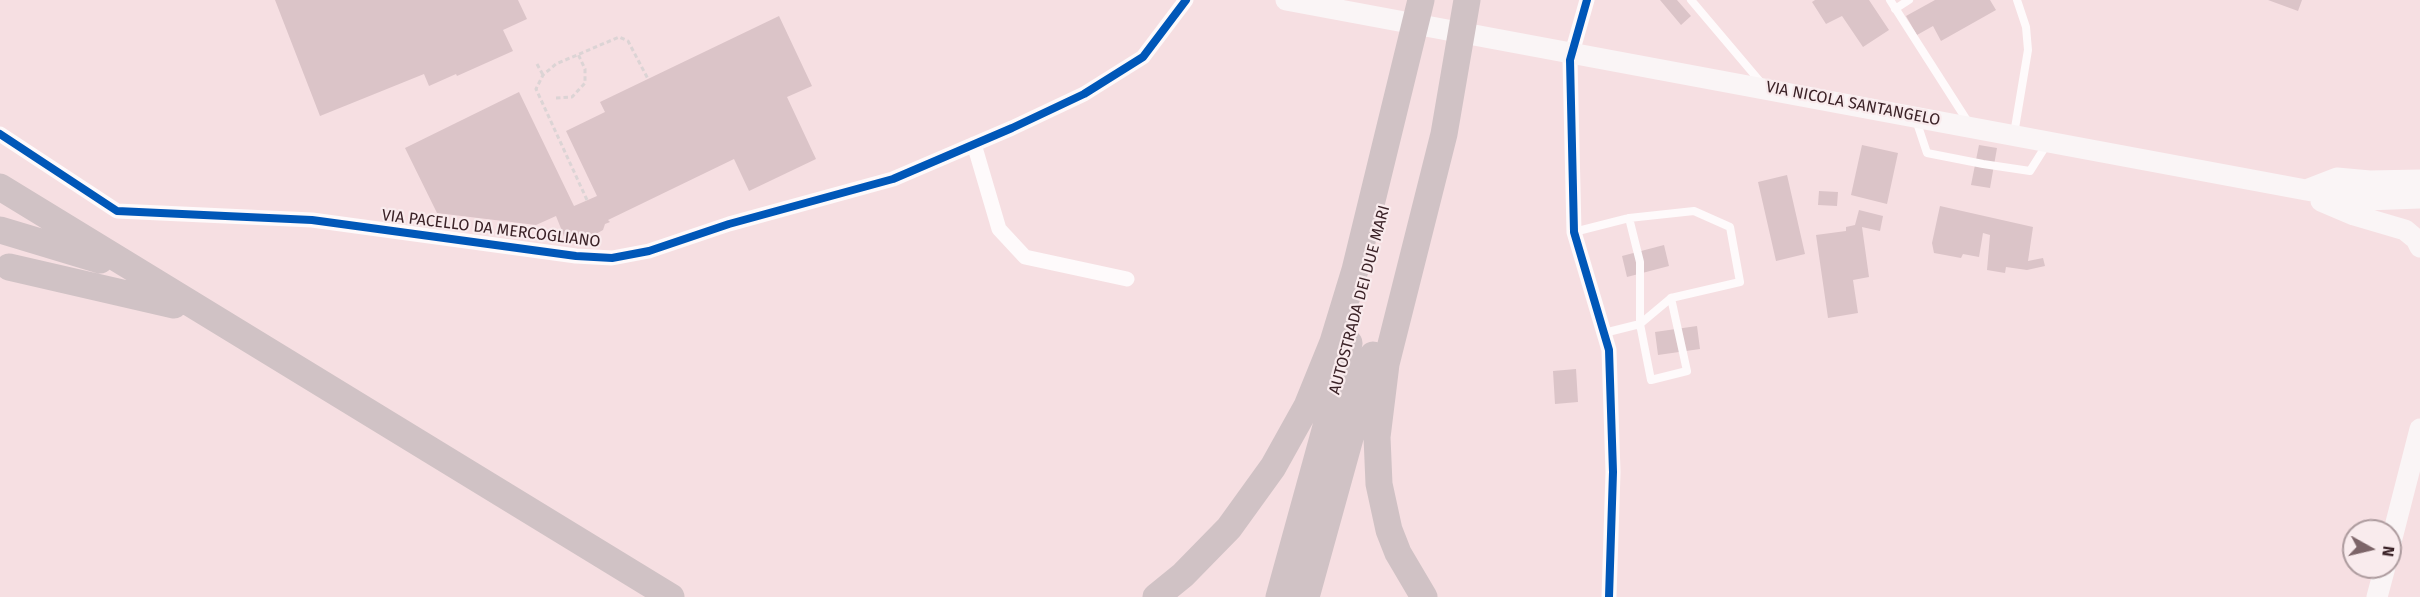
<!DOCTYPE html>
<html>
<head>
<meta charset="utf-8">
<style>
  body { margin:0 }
  #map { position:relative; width:2420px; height:597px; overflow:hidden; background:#f6dfe2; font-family:"Fira Sans",sans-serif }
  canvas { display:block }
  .north { position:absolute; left:2342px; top:519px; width:60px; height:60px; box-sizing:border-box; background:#f9ebed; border:2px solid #ad9b9e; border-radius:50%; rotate:98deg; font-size:16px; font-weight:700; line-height:24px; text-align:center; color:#3b2227 }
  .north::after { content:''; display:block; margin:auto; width:21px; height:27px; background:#7c6468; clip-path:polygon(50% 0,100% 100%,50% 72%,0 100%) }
</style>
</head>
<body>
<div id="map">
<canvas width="2420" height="597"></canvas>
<div class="north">N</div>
</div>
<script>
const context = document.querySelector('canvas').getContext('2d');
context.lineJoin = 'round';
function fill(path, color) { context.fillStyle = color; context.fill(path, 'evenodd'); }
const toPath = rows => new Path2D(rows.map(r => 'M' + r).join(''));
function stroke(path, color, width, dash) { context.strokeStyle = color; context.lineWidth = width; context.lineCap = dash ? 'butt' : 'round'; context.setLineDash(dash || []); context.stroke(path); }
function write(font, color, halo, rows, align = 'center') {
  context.font = font + ' "Fira Sans",sans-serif'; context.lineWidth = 4.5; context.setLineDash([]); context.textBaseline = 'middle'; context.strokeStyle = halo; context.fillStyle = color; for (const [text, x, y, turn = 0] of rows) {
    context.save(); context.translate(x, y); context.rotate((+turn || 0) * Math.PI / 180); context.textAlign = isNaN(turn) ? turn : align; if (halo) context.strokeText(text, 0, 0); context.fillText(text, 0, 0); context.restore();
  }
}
const building = toPath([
  [275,0,518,0,527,19,503,30,513,51,457,76,456,74,429,86,424,74,320,116],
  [1660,0,1677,0,1691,16,1681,25],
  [1815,0,1869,0,1889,30,1863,47,1842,16,1826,24,1812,2],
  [1935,0,1990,0,1996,10,1941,41,1933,26,1917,35,1906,16],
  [2268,0,2302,0,2298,11],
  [779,16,812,86,787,97,816,159,749,191,734,159,608,220,610,222,605,224,603,230,594,235,564,236,556,216,536,225,437,213,405,148,519,92,574,206,597,196,566,131,605,112,600,102],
  [1862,145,1898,153,1887,204,1851,195],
  [1979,145,1997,148,1990,188,1971,185],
  [1787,175,1805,254,1776,261,1758,182],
  [1819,191,1838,192,1837,206,1818,205],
  [1940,206,2033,227,2028,261,2043,258,2045,266,2027,270,2006,267,2005,273,1987,270,1990,235,1983,233,1979,257,1963,254,1961,258,1934,253,1932,243],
  [1859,210,1883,216,1880,231,1862,227,1869,277,1853,280,1858,313,1828,318,1816,235,1846,231,1846,227,1855,225],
  [1664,245,1669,266,1627,277,1622,256],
  [1697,326,1700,349,1658,355,1655,332],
  [1576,369,1578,402,1555,404,1553,371]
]);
const path = toPath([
  [537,64,543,75],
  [556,98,572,97,585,83,585,69,578,54],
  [587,200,536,89,543,75,556,64,619,37,628,41,648,79]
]);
const lane = toPath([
  [1691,0,1763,85],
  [1890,0,1968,122],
  [1895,9,1909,0],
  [1916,120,1927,153,1983,164,2030,171,2047,144],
  [2014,134,2028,50,2026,27,2017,0],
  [1629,218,1694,211,1730,227,1740,282,1671,298,1687,371,1651,380,1640,324,1671,298],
  [1574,232,1629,218,1640,262,1640,324,1604,333]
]);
const street = toPath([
  [1587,0,1570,60,1574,232,1609,350,1613,472,1609,597],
  [0,134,117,211,312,220,576,256,612,258,649,251,729,224,893,179,1012,128,1084,94,1143,57,1186,0],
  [974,144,999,229,1025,257,1127,279]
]);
const secondary = toPath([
  [1286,0,2306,190,2366,200,2420,198],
  [2306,190,2337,178,2370,181,2420,180],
  [2321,201,2354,215,2405,230,2416,239,2420,247],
  [2390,546,2420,429],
  [2377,597,2385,567]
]);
const highway = toPath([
  [0,187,671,597],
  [0,230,100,260],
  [9,267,174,305],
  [1156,597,1183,575,1229,528,1273,467,1307,406,1333,342,1355,270,1421,0],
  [1279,597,1349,343],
  [1306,597,1373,355],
  [1424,597,1398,553,1389,530,1379,484,1377,437,1386,364,1444,134,1467,0]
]);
const cycleway = toPath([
  [1587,0,1570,60,1574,232,1609,350,1613,472,1609,597],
  [0,134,117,211,312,220,576,256,612,258,649,251,729,224,893,179,1012,128,1084,94,1143,57,1186,0]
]);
const streetNames = [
  ["VIA NICOLA SANTANGELO",1853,104,11],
  ["VIA PACELLO DA MERCOGLIANO",491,229,7],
  ["AUTOSTRADA DEI DUE MARI",1360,300,-75]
];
fill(building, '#dbc4c8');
stroke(path, '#dcd4d5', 3, [4.5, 3]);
stroke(lane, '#fefafb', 8);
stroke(street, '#fefafb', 15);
stroke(secondary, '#faf5f6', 21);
stroke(highway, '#d0c2c5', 27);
stroke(cycleway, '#0057b8', 8);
write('16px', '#3b2227', '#f9ebed', streetNames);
</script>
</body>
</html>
